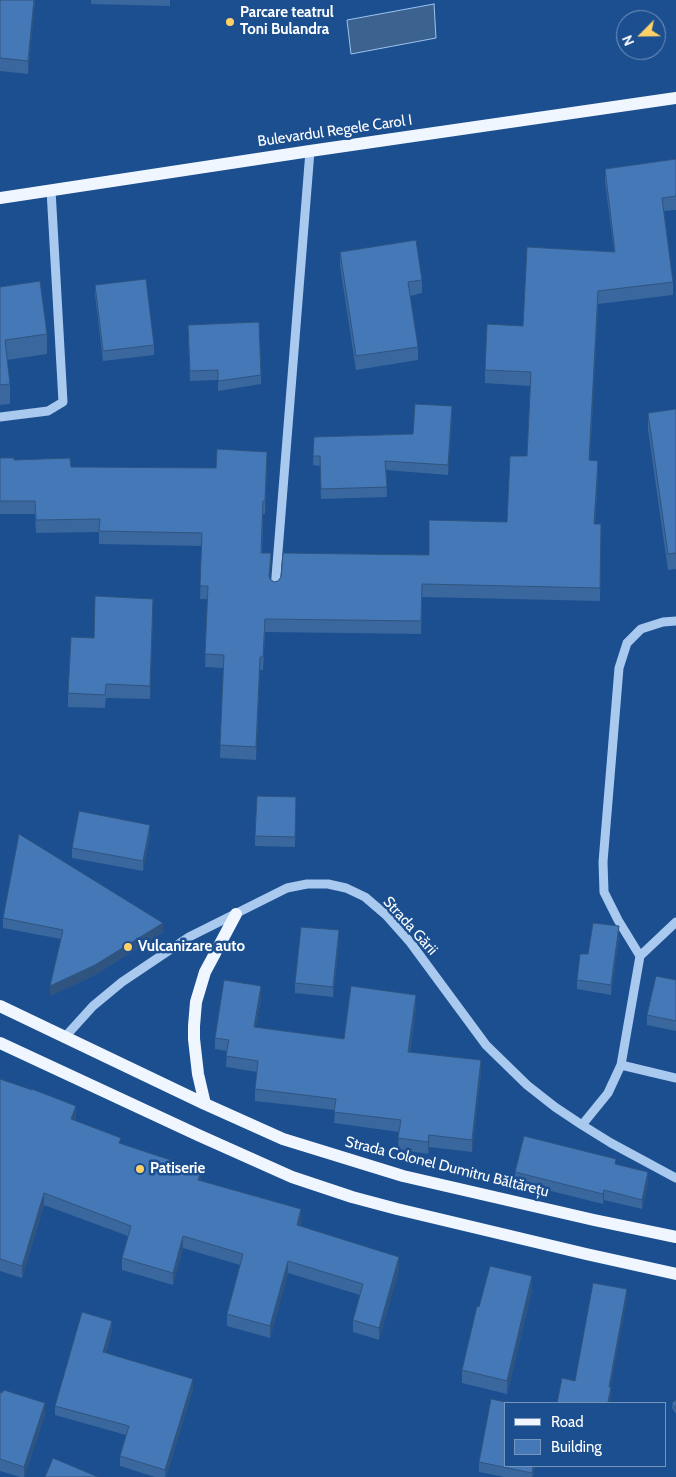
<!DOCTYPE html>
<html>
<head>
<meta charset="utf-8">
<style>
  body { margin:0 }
  #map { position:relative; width:676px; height:1477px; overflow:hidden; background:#1b4f8f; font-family:Cabin,sans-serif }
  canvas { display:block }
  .legend { position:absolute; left:504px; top:1402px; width:162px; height:65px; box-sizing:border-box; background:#1b4f8f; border:1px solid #7695bc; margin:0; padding:6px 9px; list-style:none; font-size:15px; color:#fff }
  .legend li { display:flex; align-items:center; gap:10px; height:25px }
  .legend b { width:25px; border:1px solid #7695bc }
  .north { position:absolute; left:616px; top:10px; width:50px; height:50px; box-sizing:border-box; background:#1b4f8f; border:1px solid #7695bc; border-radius:50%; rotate:247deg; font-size:14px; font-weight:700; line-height:20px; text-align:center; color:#fff }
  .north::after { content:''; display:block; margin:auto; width:18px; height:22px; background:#ffd166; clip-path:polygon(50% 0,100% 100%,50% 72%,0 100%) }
</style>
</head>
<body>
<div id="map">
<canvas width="676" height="1477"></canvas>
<ul class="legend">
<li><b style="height:6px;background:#f0f6ff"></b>Road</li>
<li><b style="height:14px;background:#4478b7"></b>Building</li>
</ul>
<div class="north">N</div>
</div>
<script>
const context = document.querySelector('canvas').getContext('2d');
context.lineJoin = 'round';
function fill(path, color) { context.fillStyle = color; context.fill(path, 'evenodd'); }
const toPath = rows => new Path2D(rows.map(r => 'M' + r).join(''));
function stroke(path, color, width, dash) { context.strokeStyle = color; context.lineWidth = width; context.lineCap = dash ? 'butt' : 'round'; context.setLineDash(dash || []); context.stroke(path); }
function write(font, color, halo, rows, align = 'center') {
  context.font = font + ' Cabin,sans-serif'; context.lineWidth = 5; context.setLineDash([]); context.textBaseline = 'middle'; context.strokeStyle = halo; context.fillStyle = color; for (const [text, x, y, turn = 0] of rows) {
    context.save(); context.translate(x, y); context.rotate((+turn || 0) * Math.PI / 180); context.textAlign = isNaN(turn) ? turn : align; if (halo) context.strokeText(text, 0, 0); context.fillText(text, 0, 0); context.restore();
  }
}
const water = toPath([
  [434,4,436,38,351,54,347,20,434,4]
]);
const minor = toPath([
  [0,417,48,411,63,402,51,190],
  [275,589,310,151],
  [640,956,618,920,604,892,603,862,619,668,627,643,641,629,663,622,676,621],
  [64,1038,93,1006,122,982,189,937,287,888,307,884,328,884,346,888,365,897,386,915,410,942,486,1045,527,1085,555,1107,582,1125,611,1143,676,1178],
  [621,1065,676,1078],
  [582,1125,608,1093,621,1065,640,956,676,922]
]);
const major = toPath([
  [0,198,310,151,676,98],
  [0,1006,205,1104,283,1139,403,1176,594,1220,676,1237],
  [0,1043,198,1135,292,1177,352,1197,397,1209,586,1254,676,1274],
  [205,1104,198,1074,194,1039,194,1026,196,1002,205,972,212,959,236,914]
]);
const wall = toPath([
  [0,0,35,0,28,74,0,71],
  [91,0,170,0,170,6,91,4],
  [676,159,676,210,664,211,673,282,673,295,598,304,590,460,598,474,595,524,601,524,600,601,422,597,421,634,265,632,263,670,260,670,256,760,220,758,223,668,205,667,207,599,200,599,202,546,99,544,99,532,36,533,35,514,0,514,0,458,71,467,216,468,267,465,265,514,263,514,262,553,271,566,270,579,274,582,429,555,507,522,527,456,530,386,485,383,485,370,523,326,614,251,605,182,605,169],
  [340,252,422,280,422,293,410,296,418,347,418,360,356,370,340,266],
  [95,285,154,345,154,355,103,361,95,295],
  [0,287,47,334,47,354,7,360,10,384,10,404,0,405],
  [188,335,261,375,261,384,218,391,218,380,190,381],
  [676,409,676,569,668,570,648,430,648,413],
  [452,416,448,475,386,470,387,497,321,499,320,466,313,465,314,437,413,434],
  [153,612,150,699,106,698,105,708,68,707,68,693,94,638],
  [296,797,295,847,255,846,255,836],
  [150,834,143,871,72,858,72,848],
  [3,918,163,932,95,975,50,996,61,939,3,928],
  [619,936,611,995,577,989,577,980],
  [339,940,333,997,295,993,295,983],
  [676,980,676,1031,647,1025,647,1015],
  [261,998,256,1027,344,1039,416,1006,410,1052,481,1072,472,1152,429,1147,428,1154,398,1149,399,1132,334,1123,335,1110,255,1101,255,1089,257,1072,226,1067,227,1051,215,1049,215,1038],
  [0,1079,76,1118,75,1120,121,1144,201,1181,301,1221,300,1226,399,1269,379,1340,353,1332,353,1320,360,1295,288,1273,270,1338,227,1326,227,1314,240,1265,183,1248,173,1285,122,1270,122,1258,128,1236,44,1205,22,1278,0,1271],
  [616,1164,648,1182,642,1209,604,1200,603,1204,515,1182,515,1172],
  [532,1290,507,1394,462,1383,462,1370,479,1307],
  [112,1331,106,1352,193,1389,166,1477,155,1477,120,1466,120,1456,126,1435,55,1415,55,1406],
  [0,1392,45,1414,24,1477,20,1477,0,1471],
  [676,1400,676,1414,672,1408,672,1403],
  [479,1462,505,1466,535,1466,533,1477,504,1477,479,1472]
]);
const shadedWall = toPath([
  [34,0,35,0,28,74,28,61],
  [598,291,598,304,589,474,589,460],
  [452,406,452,416,448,475,448,465],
  [267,452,267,465,265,514,265,501],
  [598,461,598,474,594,537,594,524],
  [271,553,271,566,269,589,269,576],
  [153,599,153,612,150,699,150,686],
  [260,657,260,670,256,760,256,747],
  [150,825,150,834,143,871,143,861],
  [163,923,163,932,95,975,50,996,50,986],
  [619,926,619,936,611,995,611,985],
  [339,930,339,940,333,997,333,987],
  [261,986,261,998,254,1039,254,1027],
  [416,995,416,1006,408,1063,408,1052],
  [481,1060,481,1072,472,1152,472,1140],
  [76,1106,76,1118,71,1131,71,1119],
  [429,1135,429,1147,428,1154,428,1142],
  [201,1170,201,1182,198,1180],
  [648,1172,648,1182,642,1209,642,1200],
  [604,1190,604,1200,603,1204,603,1194],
  [44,1193,44,1205,22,1278,22,1266],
  [301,1209,301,1221,297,1237,297,1225],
  [183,1236,183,1248,173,1285,173,1273],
  [399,1257,399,1269,379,1340,379,1328],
  [288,1261,288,1273,270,1338,270,1326],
  [532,1276,532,1290,507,1394,507,1381],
  [627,1289,627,1299,609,1397,609,1387],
  [112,1321,112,1331,103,1361,103,1352],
  [193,1379,193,1389,166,1477,165,1477,165,1470],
  [611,1387,611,1397,610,1403,608,1403],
  [45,1403,45,1414,24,1477,24,1467],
  [533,1466,535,1466,533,1477,532,1477]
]);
const building = toPath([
  [0,0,34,0,28,61,0,58,0,0],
  [676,159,676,196,662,198,673,282,598,291,589,460,598,461,594,524,601,524,600,588,422,584,421,621,265,619,263,657,260,657,256,747,220,745,224,655,205,654,208,586,200,586,202,533,99,531,100,519,36,520,35,501,0,501,0,458,14,458,14,460,70,458,71,467,216,468,217,449,267,452,265,501,263,501,261,553,271,553,269,576,270,579,274,582,278,581,281,577,283,553,429,555,429,520,507,522,510,456,527,456,531,372,485,370,487,324,523,326,527,247,615,252,605,169,676,159],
  [416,240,422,280,408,282,418,347,356,356,340,252,416,240],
  [146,279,154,345,103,351,95,285,146,279],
  [40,281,47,334,5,340,10,384,0,385,0,287,40,281],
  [259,322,261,375,218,381,218,370,190,371,188,325,259,322],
  [415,404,452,406,448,465,385,461,387,487,321,489,320,456,313,456,314,437,413,434,415,404],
  [676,409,676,553,668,554,648,413,676,409],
  [95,596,153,599,150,686,106,684,105,695,68,693,71,637,94,638,95,596],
  [257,796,296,797,295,837,255,836,257,796],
  [79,811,150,825,143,861,72,848,79,811],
  [19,834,163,923,95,965,50,986,63,930,3,918,19,834],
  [593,923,619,926,611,985,577,980,580,954,588,954,593,923],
  [301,927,339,930,333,987,295,983,301,927],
  [656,976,676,980,676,1021,647,1015,656,976],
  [224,980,261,986,254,1027,344,1039,351,986,416,995,408,1052,481,1060,472,1140,429,1135,428,1142,398,1138,401,1120,334,1112,336,1099,255,1089,258,1061,226,1056,229,1040,215,1038,224,980],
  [0,1079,32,1090,32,1089,76,1106,71,1119,121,1138,119,1143,201,1170,198,1180,301,1209,297,1225,399,1257,379,1328,353,1320,363,1284,288,1261,270,1326,227,1314,243,1254,183,1236,173,1273,122,1258,131,1226,44,1193,22,1266,0,1259,0,1079],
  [524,1136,616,1159,615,1164,648,1172,642,1200,604,1190,603,1194,515,1172,524,1136],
  [490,1266,532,1276,507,1381,462,1370,477,1306,479,1307,490,1266],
  [593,1283,627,1289,609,1387,611,1387,608,1402,618,1403,557,1403,562,1378,575,1381,593,1283],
  [82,1312,112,1321,103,1352,193,1379,165,1470,120,1456,129,1426,55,1406,82,1312],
  [4,1390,45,1403,24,1467,0,1459,0,1392,2,1393,4,1390],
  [491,1399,511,1403,505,1403,505,1466,533,1466,532,1473,479,1462,491,1399],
  [676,1400,676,1409,672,1403,676,1400],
  [53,1458,98,1477,45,1477,53,1458]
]);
const markers = [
  [230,22,5,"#ffd166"],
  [128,947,5,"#ffd166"],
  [140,1169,5,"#ffd166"]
];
const poiNames = [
  ["Parcare teatrul",240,13],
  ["Toni Bulandra",240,30],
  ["Vulcanizare auto",138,947],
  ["Patiserie",150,1169]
];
const streetNames = [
  ["Bulevardul Regele Carol I",335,131,-8],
  ["Strada Gării",410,926,48],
  ["Strada Colonel Dumitru Băltărețu",447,1167,14]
];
fill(water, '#3c6290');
stroke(water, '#9cc4f0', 1);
stroke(minor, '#a9c9ee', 9);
stroke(major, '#f0f6ff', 12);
fill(wall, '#3a679d');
fill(shadedWall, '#305480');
fill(building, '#4478b7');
stroke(building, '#305480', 1);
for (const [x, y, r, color] of markers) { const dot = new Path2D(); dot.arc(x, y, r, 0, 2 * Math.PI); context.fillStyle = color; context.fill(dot); stroke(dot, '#1b4f8f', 2); }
write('bold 15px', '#fff', '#1b4f8f', poiNames, 'left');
write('15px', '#fff', '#1b4f8f', streetNames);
</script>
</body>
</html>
